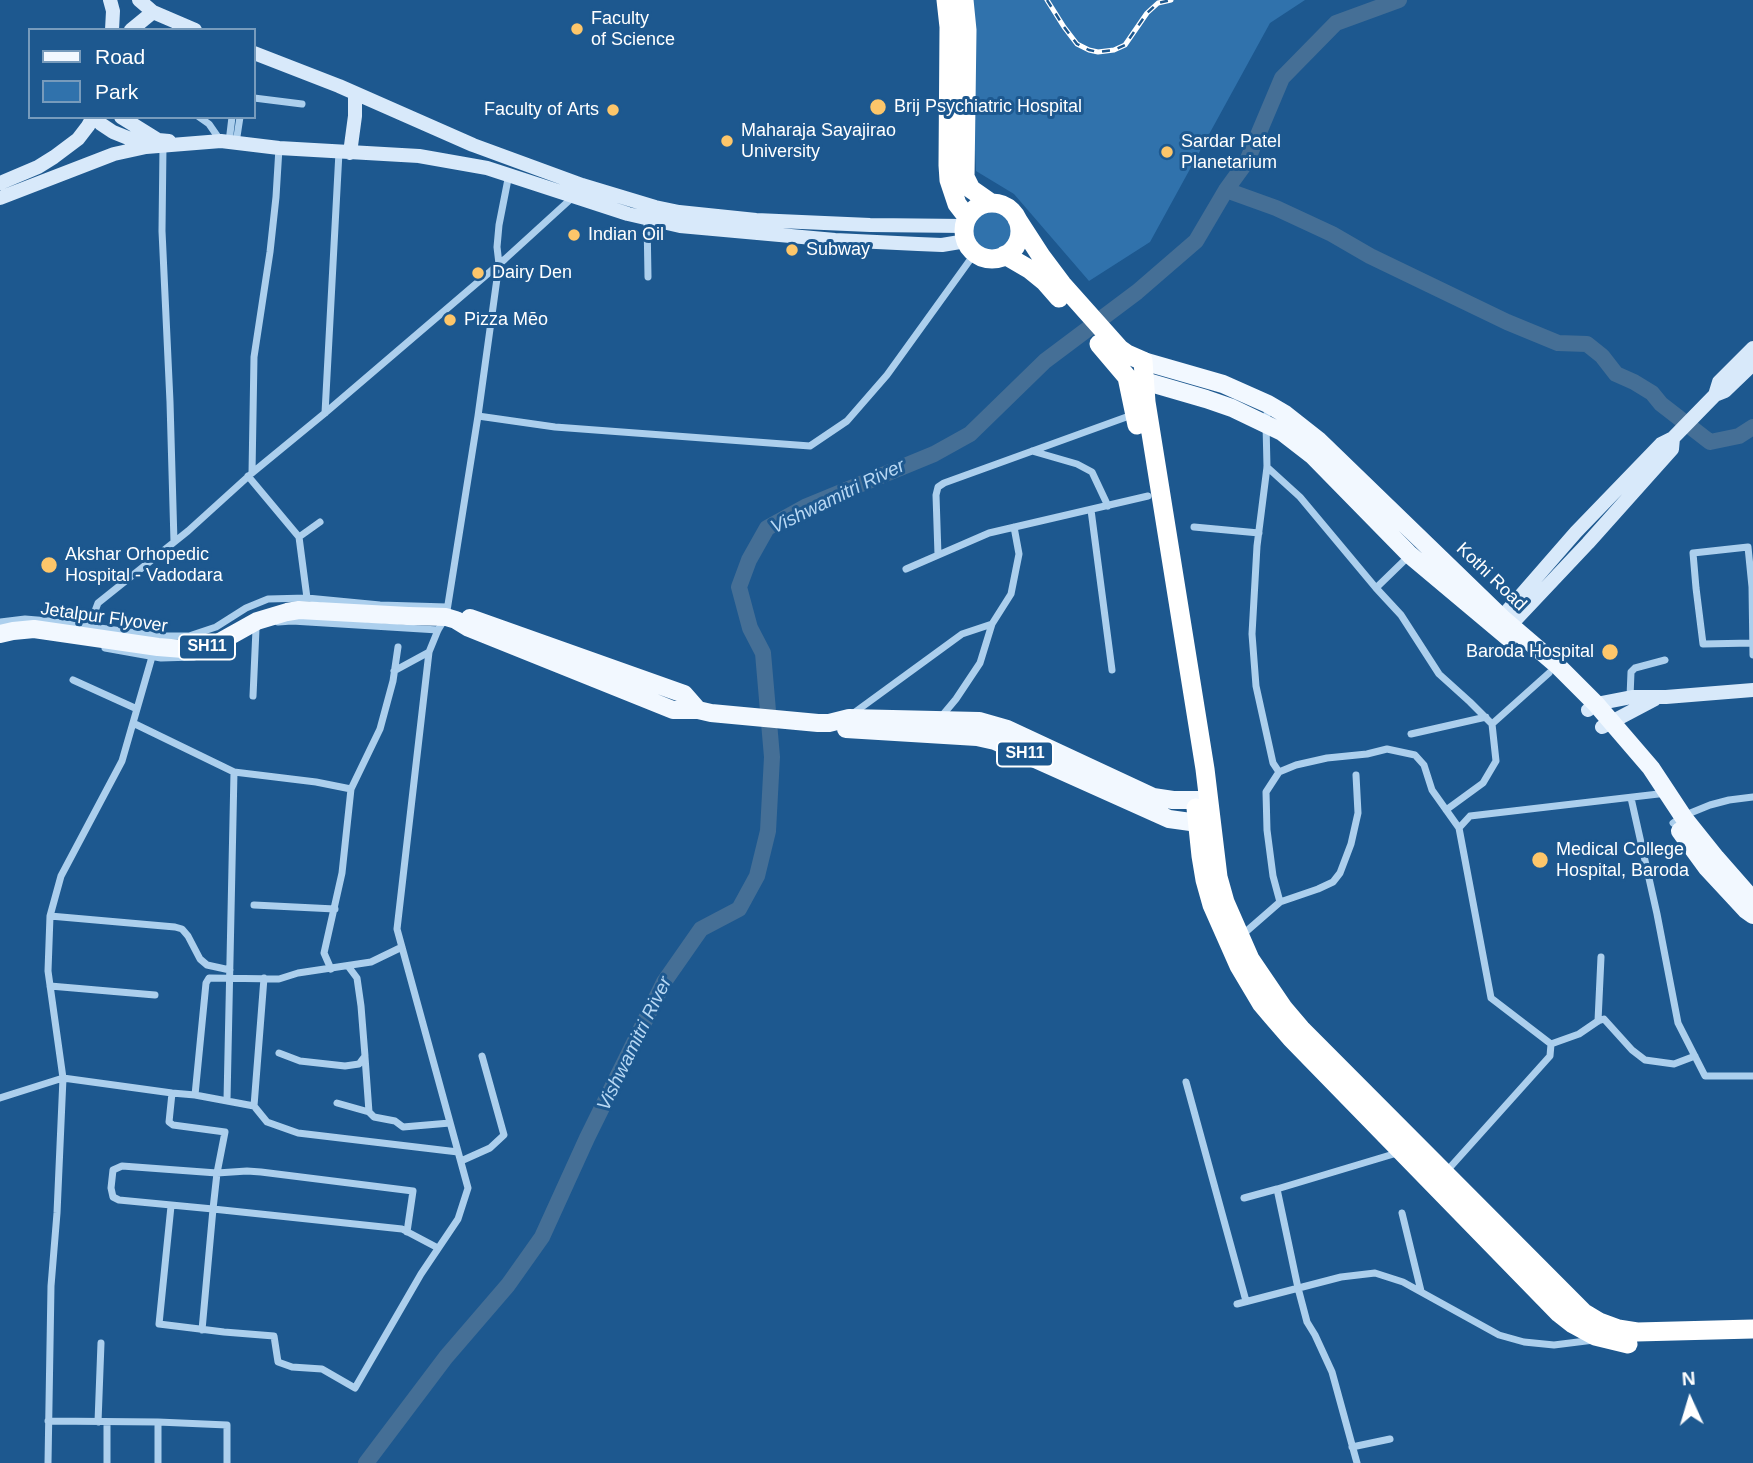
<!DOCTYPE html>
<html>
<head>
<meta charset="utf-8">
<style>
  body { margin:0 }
  #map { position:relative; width:1753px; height:1463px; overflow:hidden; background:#1d588f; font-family:Helvetica,sans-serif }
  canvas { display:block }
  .legend { position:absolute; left:28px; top:28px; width:228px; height:91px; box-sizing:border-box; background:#1d588f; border:2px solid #779bbc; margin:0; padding:9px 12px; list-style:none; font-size:21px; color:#fff }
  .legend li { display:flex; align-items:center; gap:14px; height:35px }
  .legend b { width:35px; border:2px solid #779bbc }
  .north { position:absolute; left:1655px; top:1365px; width:70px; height:70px; -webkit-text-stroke:5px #1d588f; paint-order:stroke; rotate:356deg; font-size:19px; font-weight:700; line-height:28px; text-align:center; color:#fff }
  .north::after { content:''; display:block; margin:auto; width:24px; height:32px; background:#fff; clip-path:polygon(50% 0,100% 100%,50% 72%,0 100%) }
</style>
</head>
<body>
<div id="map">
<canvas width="1753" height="1463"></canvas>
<ul class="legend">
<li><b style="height:9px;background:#f2f8ff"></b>Road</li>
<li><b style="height:19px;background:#3072ac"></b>Park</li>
</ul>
<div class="north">N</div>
</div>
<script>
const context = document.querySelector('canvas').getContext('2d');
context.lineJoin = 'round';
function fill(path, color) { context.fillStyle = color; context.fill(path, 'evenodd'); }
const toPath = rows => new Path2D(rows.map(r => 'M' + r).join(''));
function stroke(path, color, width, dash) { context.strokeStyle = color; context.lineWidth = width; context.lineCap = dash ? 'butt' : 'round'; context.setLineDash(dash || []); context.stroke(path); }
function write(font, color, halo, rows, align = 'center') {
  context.font = font + ' Helvetica,sans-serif'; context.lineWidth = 6; context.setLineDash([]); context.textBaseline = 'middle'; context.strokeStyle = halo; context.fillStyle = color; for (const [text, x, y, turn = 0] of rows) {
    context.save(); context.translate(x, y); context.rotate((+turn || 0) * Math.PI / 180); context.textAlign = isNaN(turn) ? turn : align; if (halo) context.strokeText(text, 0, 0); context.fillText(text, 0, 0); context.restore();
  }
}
const green = toPath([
  [968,0,1305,0,1270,23,1150,242,1089,281,1014,194,976,171],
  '973 231a20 20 0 1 1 40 0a20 20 0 1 1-40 0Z'
]);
const river = toPath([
  [1226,190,1276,208,1332,234,1370,256,1507,322,1558,343,1587,344,1602,356,1616,374,1634,382,1652,393,1661,404,1710,442,1739,436,1753,427],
  [366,1463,446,1357,508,1285,542,1237,587,1138,664,982,701,929,739,909,757,876,768,831,772,757,763,653,750,628,739,587,749,560,767,528,805,507,934,454,970,434,1045,361,1137,292,1196,241,1226,190,1247,161,1282,78,1336,23,1399,0]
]);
const street = toPath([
  [254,98,302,104],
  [199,117,209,124,220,140],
  [229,142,232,117],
  [236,143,240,117],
  [163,146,162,231,170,402,174,542],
  [647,219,648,277],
  [325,413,339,152],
  [478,416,555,427,810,446,847,421,887,375,975,253],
  [1032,451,1077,464,1092,472,1108,506],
  [1267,467,1300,497,1376,588],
  [252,473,254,357,270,252,276,197,279,148],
  [248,476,299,537,307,598],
  [1091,510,1112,670],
  [1194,527,1259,533],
  [299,537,320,522],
  [938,555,936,495,938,487,944,483,1132,415],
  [1410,555,1376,588,1401,615,1439,674,1470,702,1492,724,1496,761,1483,783,1446,810],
  [906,569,989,533,1148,496],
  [0,622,25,619,49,621,158,636,189,636,216,627,246,608,268,599,307,598,380,605,447,607],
  [278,622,292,621,438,630],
  [89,627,98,603,188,531,252,473,325,413,505,259,573,197],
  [1752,643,1703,644,1696,588,1693,553,1748,547,1752,587,1753,655],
  [105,648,161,658,194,657],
  [394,671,429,652],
  [73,680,137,709],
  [253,696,256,629],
  [1630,697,1631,672,1635,668,1665,660],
  [851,715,962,634,992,624,1011,594,1019,554,1014,527],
  [941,717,956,699,980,663,992,624],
  [133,723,234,772],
  [1492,724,1549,673],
  [1411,734,1486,717],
  [1279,772,1296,765,1327,758,1367,754,1387,749,1415,755,1424,765,1432,790,1459,828],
  [1631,798,1657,914,1678,1023,1705,1076,1753,1076],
  [1673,823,1683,816,1710,805,1729,800,1753,797],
  [1280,902,1318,889,1333,882,1340,873,1351,844,1358,813,1356,775],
  [254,905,335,909],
  [50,916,175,927,182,929,188,936,200,959,207,965,230,970],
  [1241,936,1280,902,1273,876,1267,830,1266,792,1279,772,1273,763,1256,686,1252,634,1257,546,1267,467,1266,424,1268,404],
  [331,969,324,953,342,873,351,789],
  [50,986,155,995],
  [1598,1021,1601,957],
  [1551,1044,1579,1034,1598,1021,1604,1019,1632,1050,1645,1060,1674,1064,1695,1056],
  [279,1053,300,1061,345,1066,359,1064,365,1056,361,1006,357,978,348,966],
  [365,1057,369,1112],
  [1186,1082,1246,1301],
  [172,1093,169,1122,173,1125,225,1132,217,1173,213,1209,119,1200,113,1197,111,1188,113,1170,122,1166,217,1173,247,1171,261,1172,413,1191,407,1232],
  [195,1095,206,983,209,978,279,979,298,973,371,962,402,947],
  [0,1098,63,1078,172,1093,195,1095,254,1106,267,1122,298,1133,458,1152],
  [227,1100,234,772,316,782,351,789,380,729,393,681,398,647],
  [337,1103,369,1112,374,1117,395,1121,403,1127,450,1123],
  [254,1106,264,978],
  [461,1161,490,1148,504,1135,482,1056],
  [1445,1173,1550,1056,1551,1044,1491,998,1459,828,1470,816,1667,793],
  [1277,1189,1298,1288,1307,1322,1315,1335,1332,1372,1357,1463],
  [1244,1198,1277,1189,1397,1153],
  [171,1206,159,1324,224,1332,274,1336,278,1362,292,1367,322,1369,355,1388,421,1274,458,1219,468,1188,397,929,429,652,438,630,446,617,478,416,499,264,497,247,499,225,509,174],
  [1402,1213,1421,1291],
  [1237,1304,1341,1277,1375,1273,1403,1282,1499,1335,1524,1342,1554,1345,1594,1340],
  [202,1330,213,1209,402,1229,438,1248],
  [48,1421,158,1422,227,1425,227,1463],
  [98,1422,101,1343],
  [1352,1447,1390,1439],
  [48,1463,51,1286,57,1213,63,1078,48,971,50,916,61,876,122,761,158,636],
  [107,1463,107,1422],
  [158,1463,158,1422]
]);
const secondary = toPath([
  [110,0,113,11,112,30],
  [139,0,153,12,195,30],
  [131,30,153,12],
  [254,53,339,86,473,145,582,185,655,207,679,212,756,220,870,225,964,226],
  [95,117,101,124,113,132,128,138,153,140],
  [121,117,158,140,169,141],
  [350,153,355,116,355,94],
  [0,183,38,167,54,157,78,139,88,126,93,117],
  [0,198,114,154,146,147,221,141,279,148,419,156,487,168,628,214,680,226,835,240,918,244,942,245,966,241],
  [1715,395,1719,382,1753,348],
  [1494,626,1576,532,1661,444,1673,438,1715,395,1725,391,1753,364],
  [1505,631,1588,543,1672,449,1673,438],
  [1588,710,1596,704,1632,697,1666,697,1753,690],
  [1602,727,1655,699]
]);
const primary = toPath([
  [1143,361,1223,384,1268,404,1285,414,1318,440,1502,618,1558,666,1596,704,1651,768,1684,818,1716,858,1753,900],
  [1144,381,1206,399,1232,408,1282,432,1313,456,1410,555,1509,638],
  [408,616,446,617,456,620,469,628,673,710,698,710,711,713,818,723,829,723,849,718,979,721,1007,729,1153,797,1173,800,1208,800],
  [470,618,684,694,698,710],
  [846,729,977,737,995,741,1169,819,1198,823,1210,821],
  [1680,831,1707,868,1746,910,1753,915]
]);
const highway = toPath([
  [946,0,949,27,948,165,949,180,957,204,967,217],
  [964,0,967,30,965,177,971,189,991,203],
  '964 231a28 28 0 1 1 56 0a28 28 0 1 1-56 0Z',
  [1017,219,1041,256,1062,284,1120,349,1127,354,1143,361,1146,402,1205,769,1218,877,1225,902,1250,959,1284,1009,1301,1029,1584,1313,1599,1322,1618,1329,1637,1332,1753,1329],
  [1005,255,1029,269,1045,282,1059,298],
  [1099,344,1127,377,1137,425],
  [1196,808,1201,856,1205,880,1212,905,1239,966,1261,1003,1272,1016,1291,1038,1559,1313,1573,1324,1595,1336,1628,1344]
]);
const rail = toPath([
  [1047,0,1064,27,1077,44,1089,50,1098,52,1114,50,1125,45,1147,13,1158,3,1171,0]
]);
const primaryBridge = toPath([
  [0,634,13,631,34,629,158,647,196,650,214,645,257,621,287,612,299,610,408,616]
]);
const markers = [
  [577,29,7,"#fdc66a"],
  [878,107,9,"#fdc66a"],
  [613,110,7,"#fdc66a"],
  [727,141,7,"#fdc66a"],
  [1167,152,7,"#fdc66a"],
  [574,235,7,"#fdc66a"],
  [792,250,7,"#fdc66a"],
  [478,273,7,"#fdc66a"],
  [450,320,7,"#fdc66a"],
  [49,565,9,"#fdc66a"],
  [1610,652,9,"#fdc66a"],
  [1540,860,9,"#fdc66a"]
];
const shields = [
  [207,647,56],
  [1025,754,56]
];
const shieldNames = [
  ["SH11",207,647],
  ["SH11",1025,754]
];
const poiNames = [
  ["Faculty",591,19],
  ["of Science",591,40],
  ["Brij Psychiatric Hospital",894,107],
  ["Faculty of Arts",599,110,"right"],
  ["Maharaja Sayajirao",741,131],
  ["University",741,152],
  ["Sardar Patel",1181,142],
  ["Planetarium",1181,163],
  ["Indian Oil",588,235],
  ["Subway",806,250],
  ["Dairy Den",492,273],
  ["Pizza Mēo",464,320],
  ["Akshar Orhopedic",65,555],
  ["Hospital - Vadodara",65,576],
  ["Baroda Hospital",1594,652,"right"],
  ["Medical College",1556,850],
  ["Hospital, Baroda",1556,871]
];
const streetNames = [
  ["Kothi Road",1491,577,44],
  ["Jetalpur Flyover",104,618,8]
];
const waterNames = [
  ["Vishwamitri River",838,497,-26],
  ["Vishwamitri River",635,1044,-64]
];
fill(green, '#3072ac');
stroke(river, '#456f96', 16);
stroke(street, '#accfed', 7);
stroke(secondary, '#d8e9fa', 14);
stroke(primary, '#f2f8ff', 18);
stroke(highway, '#fff', 19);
stroke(rail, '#fff', 5);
stroke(rail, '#1d588f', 2.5, [8]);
stroke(primaryBridge, '#f2f8ff', 18);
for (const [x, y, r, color] of markers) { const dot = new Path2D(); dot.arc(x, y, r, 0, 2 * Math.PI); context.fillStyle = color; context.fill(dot); stroke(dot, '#1d588f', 2.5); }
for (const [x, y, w] of shields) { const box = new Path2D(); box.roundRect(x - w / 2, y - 12.5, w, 25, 5); context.fillStyle = '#1d588f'; context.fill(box); stroke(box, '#fff', 2); }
write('bold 16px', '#fff', null, shieldNames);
write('18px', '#fff', '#1d588f', poiNames, 'left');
write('18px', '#fff', '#1d588f', streetNames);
write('italic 19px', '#b8d8f4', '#1d588f', waterNames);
</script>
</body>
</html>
